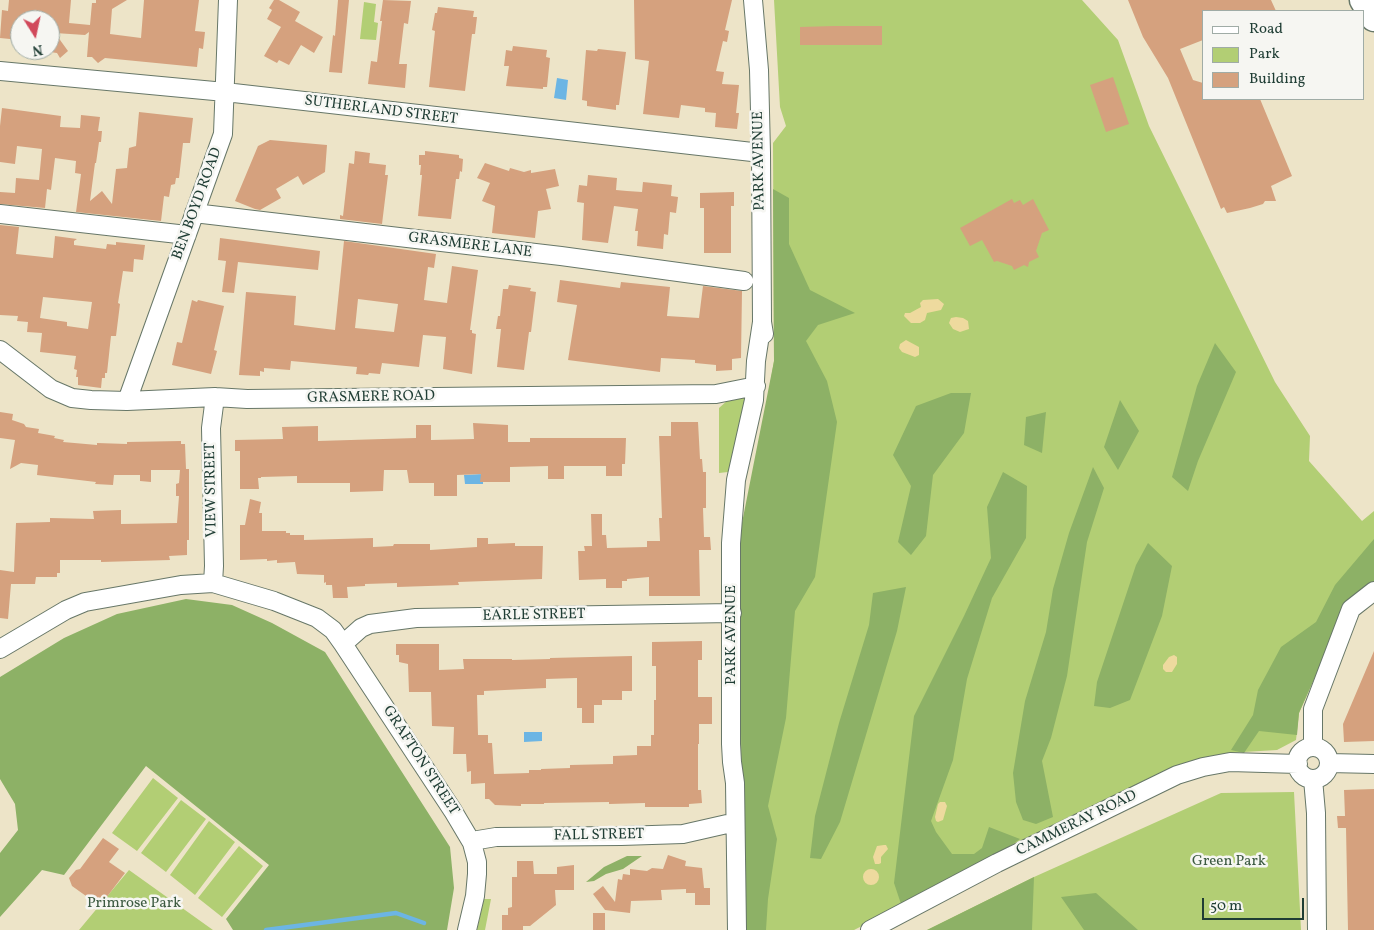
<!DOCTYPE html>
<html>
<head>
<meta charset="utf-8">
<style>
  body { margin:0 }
  #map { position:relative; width:1374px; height:930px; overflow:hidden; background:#ede4c8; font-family:Vollkorn,serif }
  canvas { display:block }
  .legend { position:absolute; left:1202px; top:10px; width:162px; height:90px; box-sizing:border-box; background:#f6f6f2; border:1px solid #a0aca6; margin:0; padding:6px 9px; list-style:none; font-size:15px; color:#1f3d34 }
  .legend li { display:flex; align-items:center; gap:10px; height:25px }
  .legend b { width:25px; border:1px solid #a0aca6 }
  .north { position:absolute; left:10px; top:10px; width:50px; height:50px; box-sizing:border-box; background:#f6f6f2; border:1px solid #a0aca6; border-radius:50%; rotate:170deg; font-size:14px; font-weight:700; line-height:20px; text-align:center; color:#1f3d34 }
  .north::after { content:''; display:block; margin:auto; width:18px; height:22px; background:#d1495b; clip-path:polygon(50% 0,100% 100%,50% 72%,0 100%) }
  .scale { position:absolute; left:1202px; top:898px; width:102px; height:22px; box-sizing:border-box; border:2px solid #1f3d34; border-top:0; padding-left:6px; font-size:15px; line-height:18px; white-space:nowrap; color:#1f3d34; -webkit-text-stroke:4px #f6f6f2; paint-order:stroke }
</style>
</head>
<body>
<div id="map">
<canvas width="1374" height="930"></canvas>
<ul class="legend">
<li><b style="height:6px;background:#fff"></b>Road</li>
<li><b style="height:14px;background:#b2ce74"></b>Park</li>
<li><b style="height:14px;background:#d5a17e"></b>Building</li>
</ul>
<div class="north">N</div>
<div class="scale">50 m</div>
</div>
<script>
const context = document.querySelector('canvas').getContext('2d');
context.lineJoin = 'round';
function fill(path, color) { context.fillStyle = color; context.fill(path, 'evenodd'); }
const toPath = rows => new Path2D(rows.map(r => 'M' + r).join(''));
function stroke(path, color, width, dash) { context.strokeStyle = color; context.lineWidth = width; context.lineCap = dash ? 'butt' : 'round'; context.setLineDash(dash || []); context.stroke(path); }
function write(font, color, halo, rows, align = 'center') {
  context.font = font + ' Vollkorn,serif'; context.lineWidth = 5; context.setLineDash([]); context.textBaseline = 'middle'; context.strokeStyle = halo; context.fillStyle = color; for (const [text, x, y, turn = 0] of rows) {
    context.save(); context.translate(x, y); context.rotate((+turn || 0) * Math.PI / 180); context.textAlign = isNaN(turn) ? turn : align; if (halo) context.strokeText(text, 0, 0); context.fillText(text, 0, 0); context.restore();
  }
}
const green = toPath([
  [774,0,1082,0,1118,40,1149,126,1275,382,1310,436,1309,461,1362,521,1374,511,1374,583,1345,609,1299,713,1296,740,1277,750,1227,753,1181,764,854,930,742,930,769,391,774,361,773,143,786,126,780,107],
  [364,2,376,4,374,22,378,23,376,40,360,39],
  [750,395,749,413,728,472,719,473,719,408,728,400],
  [153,778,178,798,137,851,112,833],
  [1294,792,1301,930,927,930,1034,877,1221,793],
  [181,800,206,819,166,872,141,853],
  [209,821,235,842,195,895,170,875],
  [239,846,263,866,222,917,198,898],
  [129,870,213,930,79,930],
  [484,899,491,899,485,930,477,930]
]);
const forest = toPath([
  [773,189,789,198,789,244,810,290,855,313,818,325,806,341,827,381,837,422,815,577,795,611,786,718,768,806,777,839,768,899,766,930,742,930,740,533,774,361],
  [1215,343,1236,372,1198,461,1188,491,1172,477,1197,386],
  [951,393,971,393,964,433,933,475,926,536,911,555,898,542,911,486,893,455,916,406],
  [1120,400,1139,431,1118,470,1104,447],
  [1046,412,1042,453,1024,445,1026,417],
  [1093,467,1104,488,1087,542,1067,676,1051,738,1042,761,1053,817,1036,824,1023,820,1016,802,1013,773,1025,701,1046,632,1053,589,1069,533],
  [1003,472,1027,486,1026,538,992,598,967,679,953,760,931,821,936,832,952,854,974,854,982,848,989,827,1020,839,984,864,901,904,894,883,914,716,964,616,991,558,987,507],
  [1374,539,1374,583,1345,609,1299,713,1297,735,1259,731,1244,753,1231,750,1253,715,1258,690,1281,647,1316,622,1335,585],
  [1148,543,1172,566,1162,616,1130,700,1110,708,1094,706,1097,682,1136,565],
  [906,587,897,631,840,822,821,859,810,858,815,816,839,723,869,625,873,593],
  [186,599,232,605,272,623,325,652,450,847,454,888,447,930,233,930,226,919,269,865,146,766,64,875,42,870,0,917,0,853,18,830,15,804,0,779,0,677,64,638,117,614],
  [627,856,642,856,623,869,606,874,594,881,586,882,604,867],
  [1034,877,1032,930,927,930],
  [1096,893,1138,930,1084,930,1061,897]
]);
const sand = toPath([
  [938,299,944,304,941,310,927,313,925,320,920,323,911,323,904,316,905,313,910,313,921,307,920,303,923,300],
  [956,317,963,318,968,321,969,329,960,332,953,329,949,323,951,318],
  [906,340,919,347,919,355,915,357,902,352,899,348,900,344],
  [1174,655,1177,657,1177,664,1172,672,1166,672,1163,669,1163,665,1169,657],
  [940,802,945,802,947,806,943,820,938,822,936,821,935,817,938,804],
  [884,845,886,845,888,849,881,857,881,863,879,864,875,864,873,857,877,846],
  '863 877a8 8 0 1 1 16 0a8 8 0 1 1-16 0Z'
]);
const water = toPath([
  [557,78,568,80,566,100,554,98],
  [483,474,483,484,465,484,464,475],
  [524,732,542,732,542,741,524,742]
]);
const stream = toPath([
  [266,930,396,913,424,923]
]);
const building = toPath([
  [9,0,71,0,69,23,90,25,92,3,96,3,96,0,127,0,112,9,110,34,141,38,144,0,199,0,195,31,205,32,203,49,199,48,197,67,105,58,98,63,92,57,87,57,89,32,85,35,55,33,68,51,60,58,57,53,50,52,50,20,20,20,20,40,0,38,2,10,8,11],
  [274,0,279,0,300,12,295,21,323,37,314,53,301,45,289,65,279,60,277,63,264,56,281,27,267,19,272,10,269,8],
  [338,0,349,0,342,73,329,72,333,35,335,36],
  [383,0,411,1,408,24,404,23,399,64,407,64,405,88,368,84,371,61,377,62,382,21,380,21],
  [634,0,732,0,725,30,729,31,727,42,723,41,716,71,724,72,722,84,739,85,736,113,739,113,737,129,715,127,716,113,705,112,705,108,681,105,679,118,643,114,649,61,635,59],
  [1128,0,1271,0,1276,11,1203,11,1203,40,1180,49,1193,80,1203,83,1203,99,1260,99,1292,176,1271,186,1276,201,1265,201,1263,204,1250,208,1227,213,1224,207,1221,209,1168,78,1143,37],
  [438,7,474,11,473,17,477,17,475,34,472,34,465,91,429,87,435,31,432,30,435,13,437,13],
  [834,26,882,26,882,45,800,45,800,27],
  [513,46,547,50,546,57,550,58,547,87,543,87,543,89,506,86,509,66,504,66,506,50,512,51],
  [598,49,626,52,619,105,616,105,616,110,587,106,587,101,582,100,586,50,597,51],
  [1113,77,1129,124,1106,132,1090,85],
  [2,108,61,116,60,127,80,128,81,115,100,117,98,131,102,131,101,142,99,142,96,163,95,163,90,201,102,191,112,204,116,169,127,168,129,148,136,146,139,112,193,118,190,143,183,143,179,178,176,178,175,184,171,185,169,197,164,196,161,221,76,212,81,174,75,173,76,161,55,158,51,190,47,189,45,208,0,204,0,192,15,193,16,178,39,180,42,149,17,146,15,164,0,162,0,126],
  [270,140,327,145,325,172,303,185,298,176,276,189,281,198,260,210,255,209,235,201,258,146],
  [355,151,370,153,369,163,386,165,385,175,388,175,382,224,340,219,340,215,343,216,349,163,354,164],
  [425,151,459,155,459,158,463,159,462,172,460,171,459,179,456,179,451,219,418,216,422,175,420,175,421,165,419,165,419,155,425,155],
  [485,163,509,171,510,168,524,172,531,170,531,173,555,169,559,186,546,189,551,209,538,211,535,238,492,233,495,206,482,201,490,183,477,178],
  [588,175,617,178,616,190,627,191,642,192,643,182,672,185,671,196,678,197,676,213,670,212,668,235,664,234,663,249,637,246,638,231,635,231,638,209,614,206,608,243,582,240,584,203,577,202,579,185,587,186],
  [734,192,734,206,731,206,731,253,704,253,704,208,700,208,700,193],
  [1012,199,1014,203,1020,200,1023,205,1033,199,1049,230,1042,233,1036,251,1039,257,1029,262,1028,267,1024,265,1014,270,1012,266,997,261,994,262,982,240,970,246,960,228],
  [0,225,19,227,16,254,53,258,55,236,77,239,74,241,74,245,106,249,107,244,116,245,116,242,145,245,143,260,134,259,133,272,123,271,118,303,120,304,116,336,111,336,107,373,105,373,105,378,102,378,101,388,78,385,78,377,76,377,77,370,74,369,76,356,40,352,42,333,27,332,28,322,17,321,18,316,0,315],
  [43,297,92,302,88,329,67,326,67,322,40,318],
  [220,238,320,251,318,270,238,262,234,293,222,292,226,261,218,260],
  [344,241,436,254,434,268,428,267,424,300,447,303,452,266,478,270,470,330,472,330,472,333,476,334,472,374,443,369,446,337,423,335,419,367,382,363,380,374,369,373,368,375,356,374,357,367,291,361,290,370,264,368,264,372,260,371,260,376,239,375,246,292,296,296,294,325,335,330],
  [358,299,398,304,394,332,355,328],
  [560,280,620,288,621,282,670,287,667,316,699,318,703,286,742,291,741,358,732,359,732,370,716,371,716,365,695,363,695,360,661,358,660,372,568,360,577,305,557,302],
  [509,285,531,288,530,291,536,292,531,332,529,332,524,370,497,367,501,329,496,329,498,316,500,316,503,289,508,289],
  [192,300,197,302,198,300,224,306,214,350,217,351,211,374,172,365,177,342,182,343],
  [0,412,13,414,12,420,24,424,26,427,39,429,38,433,55,436,54,438,64,440,63,442,97,445,97,443,127,444,127,442,181,441,181,444,185,444,186,469,189,469,189,540,187,540,187,555,169,556,170,560,101,562,101,560,60,560,60,573,57,573,57,577,36,577,35,584,11,584,8,619,0,618,0,570,14,572,16,523,50,522,50,518,94,519,93,511,121,510,121,524,177,523,179,496,176,496,176,484,179,483,180,470,151,470,151,482,140,481,140,475,114,475,113,485,95,484,96,482,37,475,38,465,21,463,10,469,15,440,0,438],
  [671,422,698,422,700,459,702,459,703,472,706,472,706,508,703,508,704,537,710,537,711,550,699,550,700,596,649,596,649,577,627,579,627,581,622,581,622,588,606,588,606,579,579,580,578,551,585,551,584,546,592,546,591,514,602,514,602,535,606,535,607,548,647,547,647,541,660,541,659,518,662,518,659,436,671,436],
  [473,423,508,425,508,442,530,442,530,438,626,438,625,464,622,464,622,476,606,476,606,466,564,466,564,479,548,479,548,466,510,467,510,482,480,482,481,474,457,475,457,496,434,496,434,483,409,483,407,470,384,470,383,491,350,492,350,483,297,483,297,476,261,477,261,478,258,478,259,489,240,489,240,451,235,451,235,440,283,439,282,427,318,426,318,441,416,438,416,425,431,425,431,440,474,439],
  [250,499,261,502,259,513,262,513,262,531,286,531,286,533,290,533,290,535,304,535,304,540,373,538,373,547,393,546,394,544,430,544,430,550,477,547,477,538,488,538,488,544,515,543,515,546,543,546,542,579,458,582,459,585,397,587,397,583,365,584,365,586,347,587,348,598,333,598,332,585,326,585,326,582,324,583,324,575,297,574,295,562,277,563,277,560,267,561,267,559,240,560,240,525,245,525],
  [702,641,702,660,698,660,698,697,712,697,712,724,699,724,699,744,698,744,698,790,701,790,702,803,689,804,689,807,645,807,645,803,609,804,609,802,544,803,544,804,521,804,521,806,495,805,489,799,485,799,485,783,471,784,471,771,467,772,466,754,453,754,454,727,432,726,431,692,409,692,408,664,399,662,399,655,396,655,396,644,439,644,439,670,464,669,463,659,512,659,512,660,550,659,550,658,632,656,632,691,622,691,622,700,602,700,602,705,594,705,594,723,582,723,582,708,577,708,577,678,546,679,546,688,484,691,484,695,477,695,478,735,488,735,488,743,492,743,494,774,529,773,529,770,541,770,541,769,570,768,570,765,613,764,613,756,637,755,637,746,651,746,651,735,654,735,654,700,656,700,656,666,652,666,652,642],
  [1374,651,1374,741,1344,742,1343,724],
  [1374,789,1374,930,1348,930,1346,828,1338,828,1337,816,1345,816,1344,790],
  [103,838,119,849,109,862,125,873,100,906,72,886,69,878,76,870,80,869],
  [668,855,686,861,685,866,702,868,704,888,710,888,710,905,695,905,695,893,686,893,686,889,661,890,662,900,631,901,630,913,605,910,593,894,603,886,615,902,618,879,622,880,623,874,630,875,630,869,647,871,652,868,663,869],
  [517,861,533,861,534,874,557,874,557,867,574,865,574,890,555,890,556,905,530,926,523,926,523,930,502,930,502,915,508,915,508,908,512,907,512,877,517,877],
  [593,913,605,913,605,930,593,930]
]);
const minor = toPath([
  [753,0,759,70,761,153,762,322,764,334],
  [0,71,225,92,761,153],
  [194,213,561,256,744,281],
  [0,214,187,235],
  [0,350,51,389,72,398,91,400,127,401,215,397,247,399,716,394,756,386],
  [127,401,223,134,228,0],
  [213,583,214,566,211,428,215,397],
  [343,644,361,628,370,624,416,618,732,613],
  [0,649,66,610,85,602,181,585,213,583,274,601,317,618,333,630,343,644,453,811,472,843,477,862,477,874,475,896,467,930],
  [1313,747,1313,709,1351,609,1374,591],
  '1297 763a16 16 0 1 1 32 0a16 16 0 1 1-32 0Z',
  [1329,763,1374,764],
  [1313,779,1316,813,1317,930],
  [472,843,478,840,496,837,621,836,683,834,727,824],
  [737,930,735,783,732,762,731,744,731,543,736,480,754,400,756,361,762,322],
  [870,930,997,863,1177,775,1203,767,1230,762,1298,764]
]);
const highway = toPath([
  [1363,0,1374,18]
]);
const streetNames = [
  ["SUTHERLAND STREET",381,111,7],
  ["PARK AVENUE",760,161,-91],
  ["BEN BOYD ROAD",198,204,-70],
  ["GRASMERE LANE",470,246,7],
  ["GRASMERE ROAD",371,398,-1],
  ["VIEW STREET",212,490,-91],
  ["EARLE STREET",534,616,-1],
  ["PARK AVENUE",732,635,-90],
  ["GRAFTON STREET",420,761,57],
  ["CAMMERAY ROAD",1077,824,-26],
  ["FALL STREET",599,836,-1]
];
const parkNames = [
  ["Green Park",1229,862],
  ["Primrose Park",134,904]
];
fill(green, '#b2ce74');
fill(forest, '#8db166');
fill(sand, '#eeda9e');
fill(water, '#6cb5e4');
stroke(stream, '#6cb5e4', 4.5);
fill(building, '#d5a17e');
stroke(minor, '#677768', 20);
stroke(highway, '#677768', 29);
stroke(minor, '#fff', 18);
stroke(highway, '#fff', 26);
write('15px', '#1f3d34', '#f6f6f2', streetNames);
write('15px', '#3c5a41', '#f6f6f2', parkNames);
</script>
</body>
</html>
